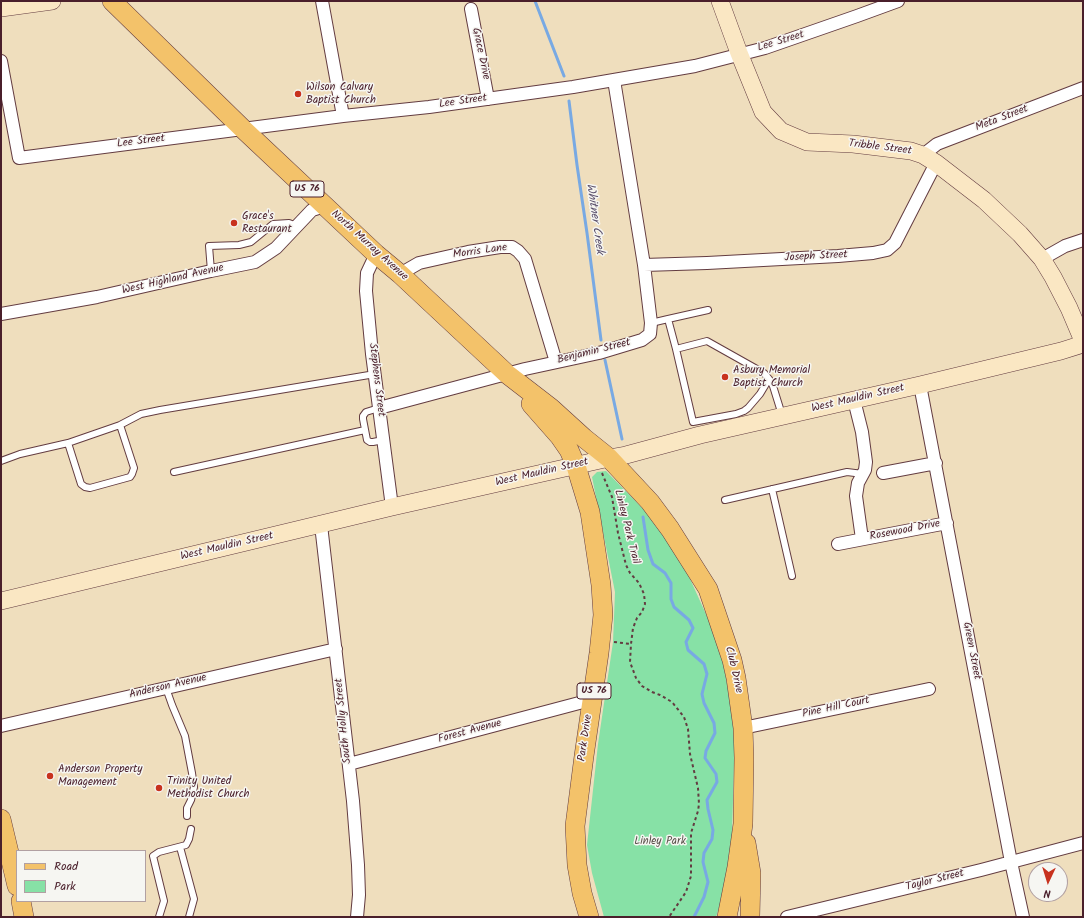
<!DOCTYPE html>
<html>
<head>
<meta charset="utf-8">
<style>
  body { margin:0 }
  #map { position:relative; width:1084px; height:918px; overflow:hidden; background:#efdebd; font-family:Kalam,sans-serif }
  canvas { display:block }
  .frame { position:absolute; inset:0; border:2px solid #4a1f2b; pointer-events:none }
  .legend { position:absolute; left:16px; top:850px; width:130px; height:52px; box-sizing:border-box; background:#f6f6f2; border:1px solid #b1a0a2; margin:0; padding:5px 7px; list-style:none; font-size:12px; color:#4a1f2b }
  .legend li { display:flex; align-items:center; gap:8px; height:20px }
  .legend b { width:20px; border:1px solid #b1a0a2 }
  .north { position:absolute; left:1028px; top:862px; width:40px; height:40px; box-sizing:border-box; background:#f6f6f2; border:1px solid #b1a0a2; border-radius:50%; rotate:184deg; font-size:11px; font-weight:700; line-height:16px; text-align:center; color:#4a1f2b }
  .north::after { content:''; display:block; margin:auto; width:14px; height:18px; background:#c8321e; clip-path:polygon(50% 0,100% 100%,50% 72%,0 100%) }
</style>
</head>
<body>
<div id="map">
<canvas width="1084" height="918"></canvas>
<div class="frame"></div>
<ul class="legend">
<li><b style="height:5px;background:#f3c26a"></b>Road</li>
<li><b style="height:11px;background:#87e1a6"></b>Park</li>
</ul>
<div class="north">N</div>
</div>
<script>
const context = document.querySelector('canvas').getContext('2d');
context.lineJoin = 'round';
function fill(path, color) { context.fillStyle = color; context.fill(path, 'evenodd'); }
const toPath = rows => new Path2D(rows.map(r => 'M' + r).join(''));
function stroke(path, color, width, dash) { context.strokeStyle = color; context.lineWidth = width; context.lineCap = dash ? 'butt' : 'round'; context.setLineDash(dash || []); context.stroke(path); }
function write(font, color, halo, rows, align = 'center') {
  context.font = font + ' Kalam,sans-serif'; context.lineWidth = 3; context.setLineDash([]); context.textBaseline = 'middle'; context.strokeStyle = halo; context.fillStyle = color; for (const [text, x, y, turn = 0] of rows) {
    context.save(); context.translate(x, y); context.rotate((+turn || 0) * Math.PI / 180); context.textAlign = isNaN(turn) ? turn : align; if (halo) context.strokeText(text, 0, 0); context.fillText(text, 0, 0); context.restore();
  }
}
const green = toPath([
  [606,471,652,518,686,570,720,645,735,727,731,871,716,917,604,917,592,873,587,845,598,744,613,642,615,592,592,477,597,472]
]);
const stream = toPath([
  [535,1,564,76],
  [569,101,577,165,587,233,601,340],
  [605,360,622,439],
  [643,517,648,550,653,564,665,573,671,583,671,599,674,607,689,620,693,628,686,642,688,650,704,664,707,674,702,694,704,703,714,723,715,733,706,751,705,758,716,774,717,782,707,800,708,809,713,830,712,839,704,853,703,862,708,882,704,897,694,917]
]);
const path = toPath([
  [602,473,612,497,618,533,626,565,630,573,639,583,644,594,645,604,642,612,637,618,633,628,631,644,630,662,636,678,642,686,652,692,660,695,672,702,684,717,688,729,690,754,698,788,699,804,698,811,691,833,691,876,686,892,669,917],
  [614,642,631,644]
]);
const lane = toPath([
  [211,271,209,246,239,245,251,242,273,224,289,223,297,226],
  [668,319,708,310],
  [651,323,668,319,676,349,707,341,764,373,769,379,773,386,782,415],
  [676,349,693,422,736,414,744,411,748,408,760,394,769,379],
  [379,408,366,412,363,416,363,419,367,440,370,442,373,442,383,440],
  [120,425,141,414,160,410,375,374],
  [1,461,20,454,68,443,120,425,134,468,132,474,130,477,90,488,85,487,81,484,68,443],
  [174,472,365,430],
  [772,489,792,576],
  [725,500,847,472,863,474],
  [166,688,172,705,185,736,192,773,194,787,191,800,187,808,187,816],
  [180,847,194,899,189,917],
  [159,917,164,901,153,856,159,852,186,845,189,839,191,829]
]);
const street = toPath([
  [322,1,343,116],
  [471,9,488,99],
  [1,61,19,158,343,116,429,107,573,87,695,66,765,48,857,16,898,1],
  [923,155,937,144,1083,88],
  [376,254,367,273,366,291,372,354,392,507],
  [1042,259,1065,246,1083,240],
  [644,265,707,263,838,256,873,253,887,250,895,243,936,163],
  [400,274,419,263,468,252,500,247,512,247,518,251,525,259,556,362],
  [1,314,97,297,211,271,255,262,276,248,312,210,325,206],
  [920,385,1011,862,1023,917],
  [854,400,862,432,866,462,865,470,858,483,856,496,862,539],
  [379,408,525,369,599,353,642,340,650,334,651,323,644,265,614,80],
  [883,473,936,463],
  [321,525,353,801,358,865,359,895,357,917],
  [838,544,947,523],
  [1,726,336,649],
  [743,728,929,689],
  [349,764,583,702,592,703],
  [787,917,981,870,1083,843]
]);
const secondary = toPath([
  [720,1,739,53,763,112,781,131,807,142,853,144,911,151,923,155,936,163,984,200,1020,234,1042,259,1053,277,1069,308,1083,341],
  [1,8,52,1],
  [1,601,392,507,609,458,626,455,700,435,920,385,1061,351,1083,344]
]);
const primary = toPath([
  [112,1,243,129,376,254,400,274,507,374,551,408,584,438,609,458,650,502,670,529,708,589,732,660,736,678,743,728,744,758,743,824,737,867,727,917],
  [531,404,560,437,569,450,576,466,590,512,601,585,603,615,599,653,584,756,575,826,577,865,582,893,589,917],
  [1,819,17,886],
  [746,843,751,873,750,917],
  [21,901,24,917]
]);
const markers = [
  [298,94,4,"#c8321e"],
  [234,223,4,"#c8321e"],
  [725,377,4,"#c8321e"],
  [50,776,4,"#c8321e"],
  [159,788,4,"#c8321e"]
];
const shields = [
  [307,189,34],
  [594,691,34]
];
const shieldNames = [
  ["US 76",307,189],
  ["US 76",594,691]
];
const streetNames = [
  ["Lee Street",781,42,-17],
  ["Grace Drive",480,54,78],
  ["Lee Street",463,102,-8],
  ["Meta Street",1002,119,-21],
  ["Lee Street",141,142,-7],
  ["Tribble Street",880,148,7],
  ["North Murray Avenue",369,246,42],
  ["Morris Lane",480,252,-8],
  ["Joseph Street",816,257,-3],
  ["West Highland Avenue",173,280,-13],
  ["Benjamin Street",594,352,-14],
  ["Stephens Street",376,380,83],
  ["West Mauldin Street",858,399,-13],
  ["West Mauldin Street",542,473,-13],
  ["Linley Park Trail",626,527,76],
  ["Rosewood Drive",905,531,-11],
  ["West Mauldin Street",227,547,-13],
  ["Green Street",971,651,79],
  ["Club Drive",733,670,77],
  ["Anderson Avenue",168,687,-13],
  ["Pine Hill Court",836,708,-12],
  ["South Holly Street",344,721,-96],
  ["Forest Avenue",470,732,-15],
  ["Park Drive",586,738,-82],
  ["Taylor Street",935,881,-14]
];
const poiNames = [
  ["Wilson Calvary",306,88],
  ["Baptist Church",306,101],
  ["Grace's",242,217],
  ["Restaurant",242,230],
  ["Asbury Memorial",733,371],
  ["Baptist Church",733,384],
  ["Anderson Property",58,770],
  ["Management",58,783],
  ["Trinity United",167,782],
  ["Methodist Church",167,795]
];
const parkNames = [
  ["Linley Park",660,842]
];
const waterNames = [
  ["Whitner Creek",594,219,82]
];
fill(green, '#87e1a6');
stroke(stream, '#78a9e3', 3);
stroke(lane, '#633c41', 8);
stroke(street, '#633c41', 14);
stroke(secondary, '#633c41', 18);
stroke(primary, '#633c41', 20);
stroke(path, '#633c41', 2, [3, 3]);
stroke(lane, '#fff', 6);
stroke(street, '#fff', 12);
stroke(secondary, '#fae7c3', 17);
stroke(primary, '#f3c26a', 19);
for (const [x, y, r, color] of markers) { const dot = new Path2D(); dot.arc(x, y, r, 0, 2 * Math.PI); context.fillStyle = color; context.fill(dot); stroke(dot, '#f6f6f2', 1.5); }
for (const [x, y, w] of shields) { const box = new Path2D(); box.roundRect(x - w / 2, y - 8, w, 16, 3); context.fillStyle = '#f6f6f2'; context.fill(box); stroke(box, '#4a1f2b', 1); }
write('bold 10px', '#4a1f2b', null, shieldNames);
write('11px', '#4a1f2b', '#f6f6f2', streetNames);
write('11px', '#4a1f2b', '#f6f6f2', poiNames, 'left');
write('11px', '#59504a', '#f6f6f2', parkNames);
write('italic 12px', '#5a4f6b', '#f6f6f2', waterNames);
</script>
</body>
</html>
